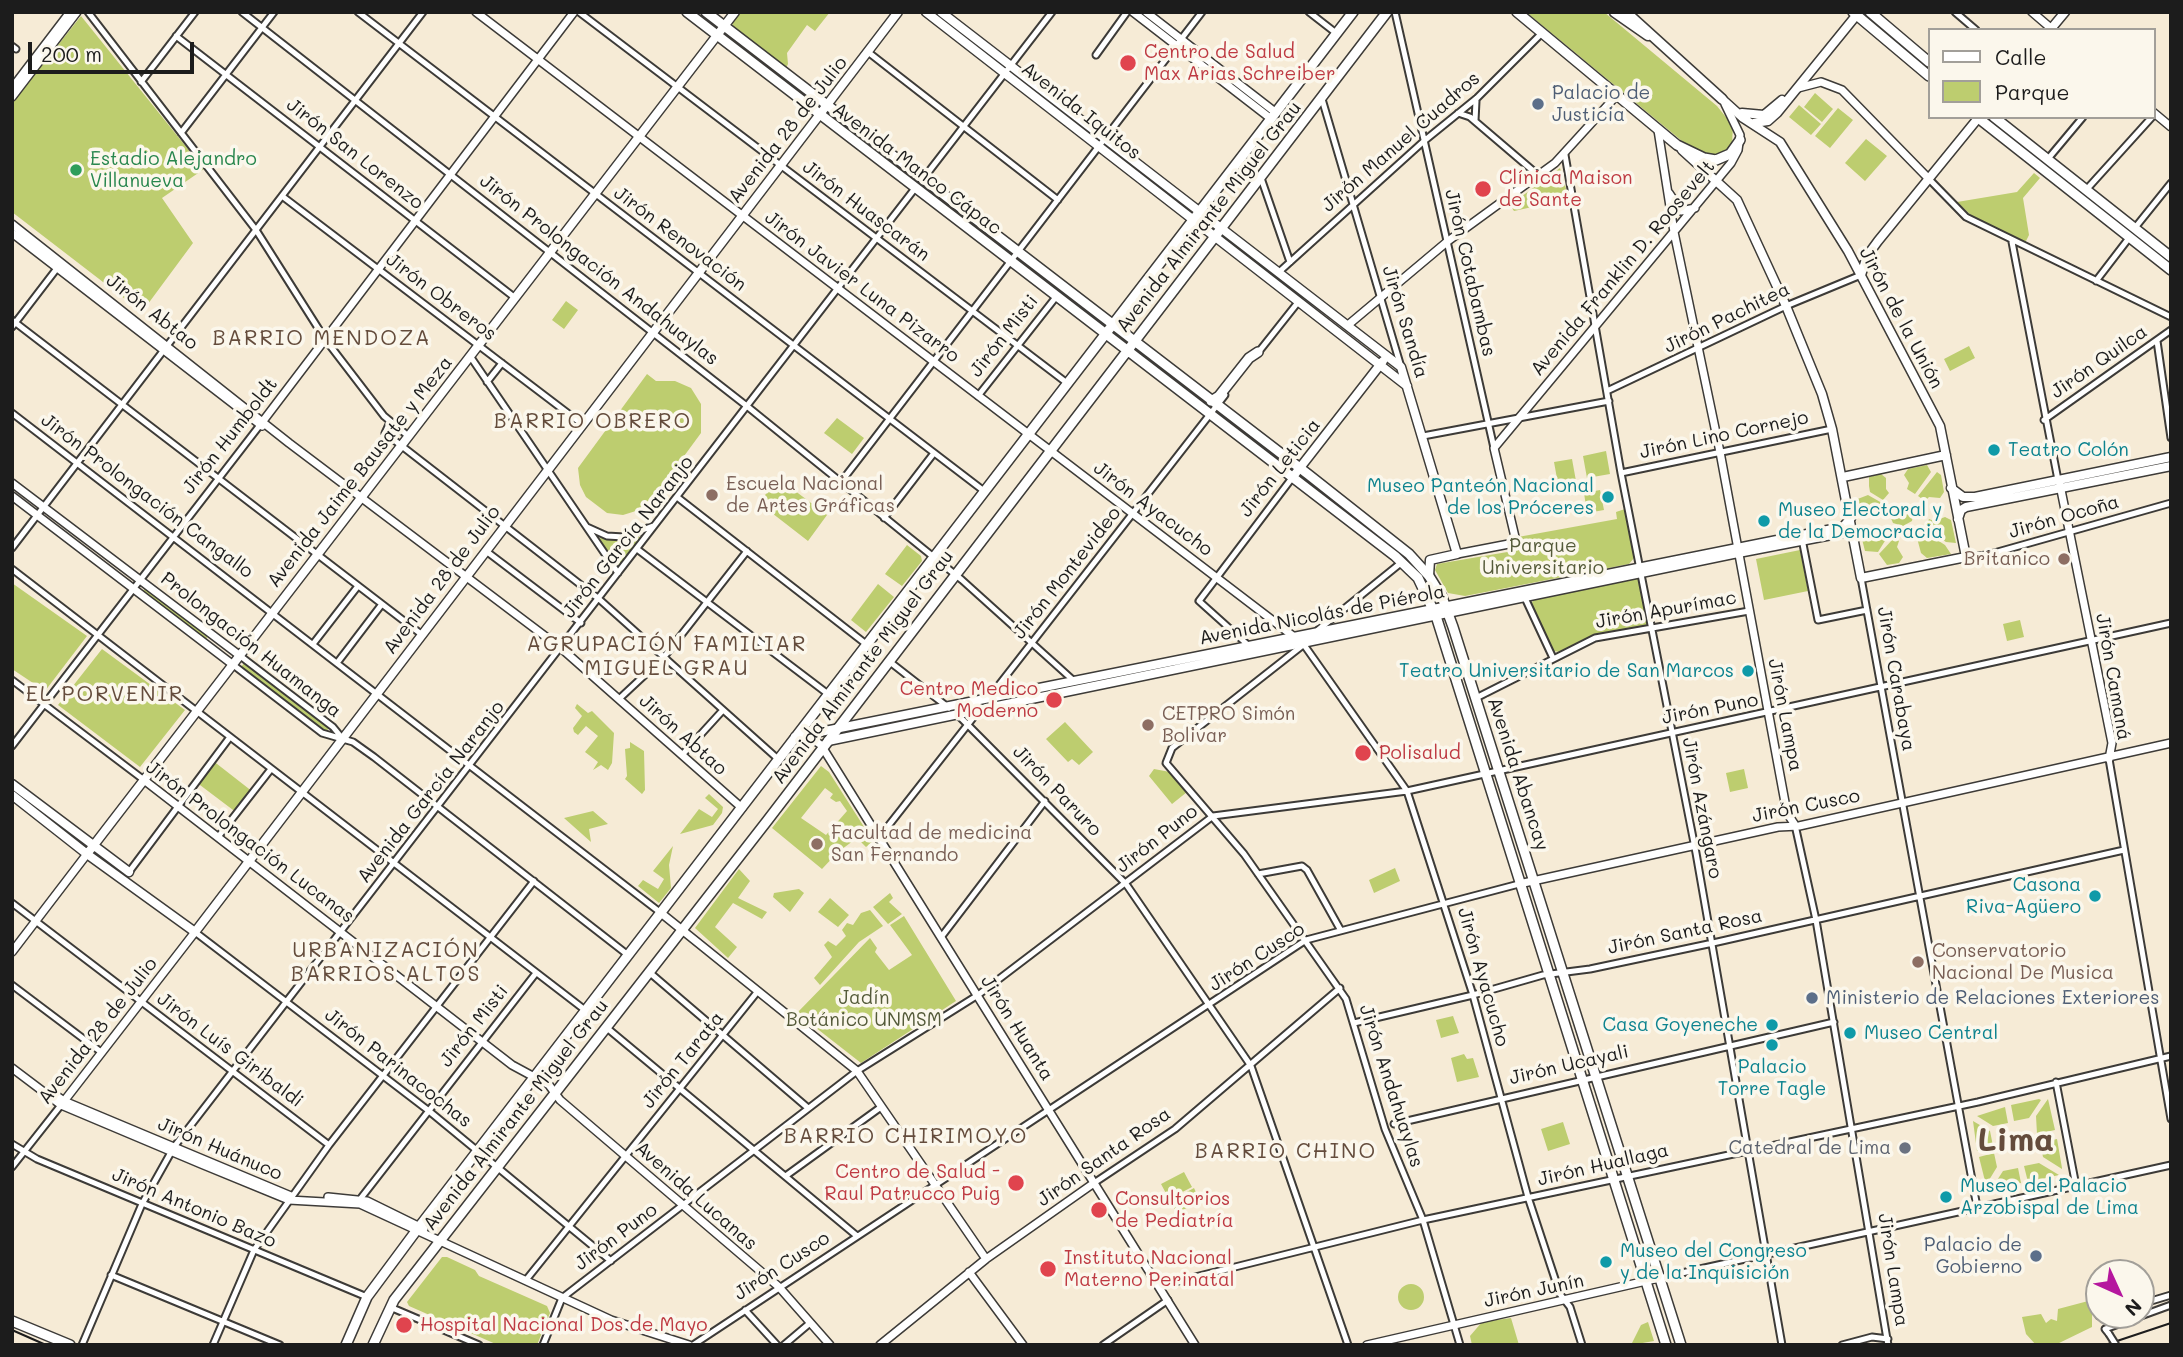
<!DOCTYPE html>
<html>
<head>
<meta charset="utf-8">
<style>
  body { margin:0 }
  #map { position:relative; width:2183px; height:1357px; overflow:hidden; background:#f6ebd6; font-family:Mali,sans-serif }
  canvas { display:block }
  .frame { position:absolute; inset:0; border:14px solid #1c1c1c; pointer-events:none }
  .legend { position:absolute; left:1928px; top:28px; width:228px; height:91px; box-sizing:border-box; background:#fbf7ec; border:2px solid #a29f99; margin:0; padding:9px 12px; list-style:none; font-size:21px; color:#1c1c1c }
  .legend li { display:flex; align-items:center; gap:14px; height:35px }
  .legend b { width:35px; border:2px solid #a29f99 }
  .north { position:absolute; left:2085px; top:1259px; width:70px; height:70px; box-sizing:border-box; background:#fbf7ec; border:2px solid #a29f99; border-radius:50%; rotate:135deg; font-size:19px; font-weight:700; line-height:28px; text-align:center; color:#1c1c1c }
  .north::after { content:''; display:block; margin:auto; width:24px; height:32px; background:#b5179e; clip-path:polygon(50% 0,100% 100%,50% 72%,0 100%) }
  .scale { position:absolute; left:28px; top:42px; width:166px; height:32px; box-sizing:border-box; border:4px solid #1c1c1c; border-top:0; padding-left:9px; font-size:21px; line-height:24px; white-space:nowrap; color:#1c1c1c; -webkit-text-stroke:5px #fbf7ec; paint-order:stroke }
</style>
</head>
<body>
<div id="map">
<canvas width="2183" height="1357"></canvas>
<div class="frame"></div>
<ul class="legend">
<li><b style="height:9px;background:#fff"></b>Calle</li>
<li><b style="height:19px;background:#bdcd6f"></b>Parque</li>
</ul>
<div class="north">N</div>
<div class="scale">200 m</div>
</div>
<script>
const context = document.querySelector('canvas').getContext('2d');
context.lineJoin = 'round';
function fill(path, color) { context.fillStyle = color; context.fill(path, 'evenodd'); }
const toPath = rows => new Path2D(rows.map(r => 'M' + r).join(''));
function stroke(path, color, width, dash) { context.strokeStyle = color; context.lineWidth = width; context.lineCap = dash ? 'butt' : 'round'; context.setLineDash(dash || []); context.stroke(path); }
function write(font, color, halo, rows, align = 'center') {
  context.font = font + ' Mali,sans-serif'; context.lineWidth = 7; context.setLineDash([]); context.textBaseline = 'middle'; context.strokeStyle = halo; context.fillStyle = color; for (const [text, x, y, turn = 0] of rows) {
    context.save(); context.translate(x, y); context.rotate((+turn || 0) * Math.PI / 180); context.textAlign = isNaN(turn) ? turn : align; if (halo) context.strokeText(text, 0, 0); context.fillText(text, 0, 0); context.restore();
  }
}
const green = toPath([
  [741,12,830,12,815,31,807,25,787,53,788,64,786,68,734,28,732,23],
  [1526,12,1604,12,1717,106,1733,126,1732,145,1727,151,1713,156,1688,146],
  [81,16,204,169,162,198,193,243,142,312,12,212,12,103],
  [1815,93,1833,109,1822,122,1804,107],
  [1799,105,1821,124,1811,135,1789,117],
  [1838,108,1853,120,1830,148,1815,136],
  [1866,139,1887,156,1865,181,1845,163],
  [1560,168,1569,199,1514,211,1510,205],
  [2034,173,2040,178,2023,198,2029,235,2024,245,1975,219,1957,202,2017,192],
  [566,301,578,310,564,329,552,320],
  [1969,346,1975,358,1950,371,1944,359],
  [647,374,656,381,675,381,691,388,701,404,701,433,651,501,639,510,623,515,607,513,586,497,580,485,578,468],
  [837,418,864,438,852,454,824,433],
  [1606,451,1610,474,1587,478,1583,456],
  [1572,459,1576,481,1558,484,1554,462],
  [1927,465,1931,472,1915,494,1907,489,1909,483,1904,475,1908,469],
  [1937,472,1941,475,1944,492,1940,498,1929,497,1925,501,1918,496],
  [1881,474,1886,478,1886,489,1889,493,1883,500,1870,492,1869,486,1869,477],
  [778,478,827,515,808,541,759,503],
  [1600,490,1604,510,1587,513,1584,493],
  [1868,495,1882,503,1877,512,1872,509,1862,515,1857,512,1855,500],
  [1899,504,1907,505,1913,514,1912,521,1903,526,1893,523,1890,516,1893,508],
  [1625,509,1634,558,1629,564,1465,596,1448,593,1435,570,1437,564,1519,550,1518,537,1617,519,1616,512],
  [1945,517,1951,520,1956,543,1946,542,1925,528,1929,519,1934,521],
  [1881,529,1888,536,1878,552,1865,551,1862,539,1866,533,1877,533],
  [1923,531,1945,545,1951,554,1927,558,1921,553,1917,538],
  [643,536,620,567,599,540,601,537,630,539],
  [1894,538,1899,541,1897,547,1903,557,1899,563,1887,565,1879,554],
  [907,545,921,556,922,561,902,586,885,574],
  [1800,550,1808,591,1764,600,1756,559],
  [1638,577,1648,625,1604,633,1560,652,1553,651,1531,606,1533,600],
  [12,583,87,636,45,691,12,669],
  [878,584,894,597,866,632,851,620],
  [148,585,209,635,205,640,143,591],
  [2020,620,2024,637,2007,641,2003,624],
  [102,649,185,710,140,767,58,705],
  [245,662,329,728,325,733,241,667],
  [577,704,588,713,592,711,614,733,612,763,608,770,601,765,593,770,598,762,585,752,598,736,586,726,578,735,574,732,573,728,582,716,575,708],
  [1065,722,1093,752,1079,765,1072,759,1068,762,1046,739],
  [630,742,644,751,645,790,642,794,625,779,627,776,625,749,630,748],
  [212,760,253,792,237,813,196,782],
  [821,766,829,772,873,841,866,847,857,838,838,852,822,869,772,828],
  [825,788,833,794,830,798,836,802,840,801,847,811,826,835,801,818],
  [1154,769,1170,772,1187,792,1172,804,1149,776],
  [1744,769,1748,788,1730,792,1726,773],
  [709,794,723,807,722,813,713,825,680,834,699,809,712,817,718,809,705,798],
  [593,811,608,824,589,829,591,842,564,818],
  [673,846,669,865,671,888,659,903,638,886,643,880,658,889,664,879,653,871],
  [1395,868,1400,881,1374,893,1369,880],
  [739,869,750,881,738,898,767,912,762,919,733,903,715,927,737,947,728,958,695,928],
  [799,889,804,893,790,912,773,897,774,893],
  [890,893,893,898,889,902,902,914,888,924,873,907],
  [830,898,849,915,838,927,818,912],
  [870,910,883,926,859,942,820,985,814,978,832,957,824,945,828,941,836,946,846,936,842,930,847,923,853,925,861,913],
  [904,916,956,1001,861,1063,797,1013,870,938,877,948,875,952,889,970,912,955,890,925],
  [1453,1016,1459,1033,1441,1038,1436,1020],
  [1464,1054,1467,1059,1473,1058,1479,1077,1457,1082,1451,1058],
  [2039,1099,2041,1100,2029,1118,2014,1121,2011,1105],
  [2048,1099,2055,1130,2037,1134,2036,1116],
  [2005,1107,2008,1123,1993,1126,1977,1116],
  [1973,1121,1990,1131,1993,1146,1977,1151],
  [1563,1122,1570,1144,1548,1151,1541,1129],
  [2057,1139,2062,1168,2062,1169,2043,1157,2040,1143],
  [1994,1153,1997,1167,1986,1185,1979,1157],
  [2039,1163,2059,1175,2028,1182,2024,1166],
  [2018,1168,2021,1183,1992,1188,2003,1171],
  [1184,1172,1192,1187,1169,1199,1161,1184],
  [1194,1188,1200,1201,1177,1213,1170,1201],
  [442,1257,447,1257,475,1270,479,1276,547,1306,550,1313,537,1345,498,1345,409,1306,407,1302],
  '1398 1297a13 13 0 1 1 26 0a13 13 0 1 1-26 0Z',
  [2092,1300,2092,1327,2055,1345,2036,1345,2026,1334,2022,1317,2041,1314,2046,1323,2051,1319,2057,1321,2058,1309],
  [1511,1318,1519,1345,1472,1345,1470,1336,1482,1322],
  [1648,1322,1654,1341,1631,1345,1641,1325]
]);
const minor = toPath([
  [88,12,256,230,325,339,384,416,407,435],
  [242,12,748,407,962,580,1074,681],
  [358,12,984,491],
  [579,12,1067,383],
  [1309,12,1336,33],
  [1395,12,1494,448],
  [1955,12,1976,30],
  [176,36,514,297],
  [12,46,16,49],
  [868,52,1058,200],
  [1096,55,1127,12],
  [141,82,195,12],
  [1322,99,1401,367],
  [1458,113,1470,117,1538,175],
  [1475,121,1476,101],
  [181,133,274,12],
  [1565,155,1621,473,1696,853,1782,1345],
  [2047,160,2083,117],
  [1261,178,1290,262],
  [1928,178,1966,217,2171,317],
  [923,179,1052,12],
  [2086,190,2152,117],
  [282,196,582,424],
  [2134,229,2171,183],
  [2012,242,2058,480],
  [1279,272,1424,141,1477,98,1542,33],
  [2096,281,2129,238],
  [12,320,421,634],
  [12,327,58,267],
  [2157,341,2171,438],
  [1257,354,1299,301],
  [470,356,618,573],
  [487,382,502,363],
  [1607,391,1786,306,1861,275],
  [978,396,1056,297],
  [12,413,661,913],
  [2044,420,2171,330],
  [390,422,385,433,599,599,778,759],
  [1423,436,1609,401],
  [1621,473,1832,429],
  [841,482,1202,12],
  [677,497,866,644],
  [884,518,934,453],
  [587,527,607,536,624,537,653,526],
  [1802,539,1818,620,1867,610],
  [12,548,423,12],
  [637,549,828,694],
  [486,551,581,623],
  [1966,557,1987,555,2171,503],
  [12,569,585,1010],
  [1861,578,1977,1207],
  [1525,598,1553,658],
  [1318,630,1402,562],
  [1302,642,1407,791,1473,995,1528,1197,1560,1294,1570,1307,1582,1345],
  [313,644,358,586],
  [1248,645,1199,601,1292,478],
  [1303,645,1172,748,1166,763,1244,854,1346,999,1385,1129,1423,1220,1460,1345],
  [239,655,333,727,342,738],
  [890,662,949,708],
  [337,663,382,604],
  [232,664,322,733,353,742,374,757,628,955],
  [12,680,144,780],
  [1476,698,1595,638,1749,611],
  [619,699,664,657,747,551],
  [988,699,1225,395],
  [957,714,1126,884,1251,1066,1348,1345],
  [12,746,260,425],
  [682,755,723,710],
  [2109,759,2171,1119],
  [1795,825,1816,920,1888,1345],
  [218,837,271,769],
  [878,839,980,709],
  [129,872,230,737],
  [1258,874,1302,866,1307,870,1340,929],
  [12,903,329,1145],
  [195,932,429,1111,611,1261],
  [942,936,1045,801],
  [649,972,808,1108],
  [12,985,101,1052],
  [1354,1023,1473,995,1543,975,1590,969,1713,943,2124,850],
  [607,1028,857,1236],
  [2056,1082,2076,1186],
  [1394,1124,1834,1022],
  [12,1144,37,1159,367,1297],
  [12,1167,61,1105],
  [787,1175,881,1107],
  [1094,1183,1175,1129,1340,988],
  [361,1198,536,973],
  [111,1275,280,1345],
  [1659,1278,2171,1165],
  [526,1280,758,991],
  [1159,1286,1423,1220,1978,1102,2171,1056],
  [2141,1304,2171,1295],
  [390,1307,479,1345],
  [745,1310,777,1345],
  [2099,1316,2102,1315],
  [2109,1334,2105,1329,2171,1305],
  [82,1345,142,1204,174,1147,916,187],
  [213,1345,254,1250,329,1145,534,881],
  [543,1345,562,1298,857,1071,978,995,1213,816,1407,791,2171,623],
  [693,1345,1306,940,1519,884],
  [784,1345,810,1323],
  [1103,1345,1168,1300],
  [1842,1345,1872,1337,1888,1339]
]);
const tertiary = toPath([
  [476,12,1293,636],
  [1133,12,1270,118],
  [1146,12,1275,112],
  [2032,12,2053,30],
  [12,88,70,12],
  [1798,88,1821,82,1842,90,1928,178],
  [12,97,77,12],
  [2153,112,2171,127],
  [1658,130,1674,232,1720,452,1787,813,1795,825],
  [1669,193,1681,211,1695,208],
  [12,224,289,443,562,649,742,808],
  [12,233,262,426],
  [1348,325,1448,241,1555,163,1617,95],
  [260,425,574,12],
  [12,483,239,655],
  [2060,485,2112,743,2109,759],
  [12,496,232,664],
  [1457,554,1514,543,1515,537,1494,448,1731,163,1738,150,1740,135,1725,104],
  [807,735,821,745,1195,1345],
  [144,780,512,1065,549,1085,560,1100,779,1287,830,1345],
  [1519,884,1778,827,1799,826,2171,743],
  [661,913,857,1071,986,1259],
  [12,952,87,854],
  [12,1068,61,1105,201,1164,289,1200,360,1204,611,1320,689,1345],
  [52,1093,64,1101,291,1196],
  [61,1105,195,932],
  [328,1197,367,1201,424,1229],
  [969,1272,1023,1345],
  [880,1345,986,1259,1094,1183],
  [1367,1345,1659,1278]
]);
const secondary = toPath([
  [926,12,1407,386],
  [941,12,1401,367,1457,554,1430,560,1429,576],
  [2050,30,2065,12],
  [1742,113,1764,115,1782,100],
  [1754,123,1768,121,1777,113,1859,12],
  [1682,150,1737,200,1786,306,1822,394,1832,429,1861,578,1966,557,1940,426,1848,251,1780,142,1743,118,1722,99],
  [1861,275,1867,256,1878,241,1979,117],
  [1843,477,1946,455],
  [1292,478,1383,361],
  [1951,488,1963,497,1975,497,2171,457],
  [1958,519,1961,510,1966,507,2171,466],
  [795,737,1812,533,1843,527,1851,518],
  [828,741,1733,554,1847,532,1854,535],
  [12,784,129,872],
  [12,795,87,854,195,932,898,12],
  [87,854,735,12]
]);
const primary = toPath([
  [687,12,1395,556,1418,578,1436,616,1666,1345],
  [706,12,1309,475,1409,554,1429,576,1442,597,1453,627,1681,1345],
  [1517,12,1677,145,1704,158,1716,160,1730,154,1740,140],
  [1626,12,1722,99],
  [1853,12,1929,76],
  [1870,12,1929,62],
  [1977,117,2171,270],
  [1994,117,2171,257],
  [1211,401,1219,396,1249,358,1258,352],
  [12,1321,70,1345],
  [346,1345,367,1297,416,1231,1353,12],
  [373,1345,394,1300,767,821,1387,12]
]);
const motorway = toPath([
  [1615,12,1648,35]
]);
const rail = toPath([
  [12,1330,46,1345],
  [2105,1345,2171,1323]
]);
const minorBridge = toPath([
  [2109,1334,2116,1345]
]);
const markers = [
  [1128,63,9,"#e0444e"],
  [1538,104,7,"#5c6f8a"],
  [76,170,7,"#2e9e5b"],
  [1483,189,9,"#e0444e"],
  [1994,450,7,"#0f9aa8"],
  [712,495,7,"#8d6e63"],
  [1608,497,7,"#0f9aa8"],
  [1764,521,7,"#0f9aa8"],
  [2064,559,7,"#8d6e63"],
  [1748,671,7,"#0f9aa8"],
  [1054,700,9,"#e0444e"],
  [1148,725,7,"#8d6e63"],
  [1363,753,9,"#e0444e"],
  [817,844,7,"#8d6e63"],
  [2095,896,7,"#0f9aa8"],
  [1918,962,7,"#8d6e63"],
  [1812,998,7,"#5c6f8a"],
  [1772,1025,7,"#0f9aa8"],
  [1850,1033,7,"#0f9aa8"],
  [1772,1045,7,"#0f9aa8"],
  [1905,1148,7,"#6b7280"],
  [1016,1183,9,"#e0444e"],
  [1946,1197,7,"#0f9aa8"],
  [1099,1210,9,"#e0444e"],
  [2036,1256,7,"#5c6f8a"],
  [1606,1262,7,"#0f9aa8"],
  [1048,1269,9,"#e0444e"],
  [404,1325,9,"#e0444e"]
];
const healthNames = [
  ["Centro de Salud",1144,52],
  ["Max Arias Schreiber",1144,74],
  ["Clínica Maison",1499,178],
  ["de Sante",1499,200],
  ["Centro Medico",1038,689,"right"],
  ["Moderno",1038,711,"right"],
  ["Polisalud",1379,753],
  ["Centro de Salud -",1000,1172,"right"],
  ["Raul Patrucco Puig",1000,1194,"right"],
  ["Consultorios",1115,1199],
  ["de Pediatría",1115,1221],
  ["Instituto Nacional",1064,1258],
  ["Materno Perinatal",1064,1280],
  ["Hospital Nacional Dos de Mayo",420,1325]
];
const serviceNames = [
  ["Palacio de",1552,93],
  ["Justicia",1552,115],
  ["Ministerio de Relaciones Exteriores",1826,998],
  ["Palacio de",2022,1245,"right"],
  ["Gobierno",2022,1267,"right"]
];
const streetNames = [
  ["Avenida Iquitos",1081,111,38],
  ["Avenida 28 de Julio",788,130,-52],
  ["Jirón Manuel Cuadros",1401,142,-41],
  ["Jirón San Lorenzo",355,154,38],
  ["Avenida Manco Cápac",917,169,37],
  ["Jirón Huascarán",866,211,37],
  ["Avenida Almirante Miguel Grau",1209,217,-52],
  ["Jirón Renovación",680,239,37],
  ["Avenida Franklin D. Roosevelt",1623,268,-50],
  ["Jirón Prolongación Andahuaylas",599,270,38],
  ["Jirón Cotabambas",1470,273,77],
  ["Jirón Javier Luna Pizarro",862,287,37],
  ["Jirón Obreros",441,297,37],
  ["Jirón Abtao",152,312,38],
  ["Jirón Pachitea",1727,318,-26],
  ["Jirón de la Unión",1901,318,62],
  ["Jirón Sandía",1405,322,73],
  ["Jirón Misti",1004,336,-52],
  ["Jirón Quilca",2099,362,-35],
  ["Jirón Lino Cornejo",1724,435,-12],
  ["Jirón Humboldt",230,436,-52],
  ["Jirón Leticia",1280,468,-52],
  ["Avenida Jaime Bausate y Meza",360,472,-52],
  ["Jirón Prolongación Cangallo",147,496,37],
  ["Jirón Ayacucho",1153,509,37],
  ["Jirón Ocoña",2064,517,-16],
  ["Jirón García Naranjo",628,537,-52],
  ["Jirón Montevideo",1067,573,-52],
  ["Avenida 28 de Julio",442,580,-53],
  ["Jirón Apurímac",1666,610,-10],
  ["Avenida Nicolás de Piérola",1322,615,-11],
  ["Prolongación Huamanga",251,645,38],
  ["Avenida Almirante Miguel Grau",863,667,-53],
  ["Jirón Camaná",2113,677,80],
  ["Jirón Carabaya",1896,679,80],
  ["Jirón Puno",1710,709,-11],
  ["Jirón Lampa",1785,715,79],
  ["Jirón Abtao",683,735,42],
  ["Avenida Abancay",1518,774,72],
  ["Jirón Paruro",1057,791,46],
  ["Avenida García Naranjo",431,792,-52],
  ["Jirón Cusco",1806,806,-11],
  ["Jirón Azángaro",1702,808,79],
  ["Jirón Puno",1157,839,-38],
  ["Jirón Prolongación Lucanas",250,842,37],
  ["Jirón Santa Rosa",1685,932,-12],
  ["Jirón Cusco",1257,957,-33],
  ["Jirón Ayacucho",1483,977,74],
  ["Jirón Misti",474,1026,-52],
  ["Jirón Huanta",1017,1028,58],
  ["Avenida 28 de Julio",98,1031,-52],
  ["Jirón Luís Giribaldi",230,1050,37],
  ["Jirón Tarata",683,1060,-51],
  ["Jirón Ucayali",1569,1065,-13],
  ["Jirón Parinacochas",398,1068,38],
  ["Jirón Andahuaylas",1391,1086,72],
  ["Avenida Almirante Miguel Grau",516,1115,-52],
  ["Jirón Huánuco",220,1149,23],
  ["Jirón Santa Rosa",1104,1157,-35],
  ["Jirón Huallaga",1603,1165,-13],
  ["Avenida Lucanas",696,1196,41],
  ["Jirón Antonio Bazo",194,1208,23],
  ["Jirón Puno",616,1237,-37],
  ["Jirón Cusco",782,1266,-33],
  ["Jirón Lampa",1893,1270,81],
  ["Jirón Junín",1534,1291,-12]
];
const leisureNames = [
  ["Estadio Alejandro",90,159],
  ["Villanueva",90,181]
];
const cultureNames = [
  ["Teatro Colón",2008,450],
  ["Museo Panteón Nacional",1594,486,"right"],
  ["de los Próceres",1594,508,"right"],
  ["Museo Electoral y",1778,510],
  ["de la Democracia",1778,532],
  ["Teatro Universitario de San Marcos",1734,671,"right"],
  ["Casona",2081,885,"right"],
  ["Riva-Agüero",2081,907,"right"],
  ["Casa Goyeneche",1758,1025,"right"],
  ["Museo Central",1864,1033],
  ["Palacio",1772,1067,"center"],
  ["Torre Tagle",1772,1089,"center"],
  ["Museo del Palacio",1960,1186],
  ["Arzobispal de Lima",1960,1208],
  ["Museo del Congreso",1620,1251],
  ["y de la Inquisición",1620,1273]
];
const educationNames = [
  ["Escuela Nacional",726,484],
  ["de Artes Gráficas",726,506],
  ["Britanico",2050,559,"right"],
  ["CETPRO Simón",1162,714],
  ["Bolivar",1162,736],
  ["Facultad de medicina",831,833],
  ["San Fernando",831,855],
  ["Conservatorio",1932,951],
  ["Nacional De Musica",1932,973]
];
const parkNames = [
  ["Parque",1543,546],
  ["Universitario",1543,568],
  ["Jadín",864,998],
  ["Botánico UNMSM",864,1020]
];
const worshipNames = [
  ["Catedral de Lima",1891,1148]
];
const neighbourhoodNames = [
  ["BARRIO MENDOZA",322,339],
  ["BARRIO OBRERO",593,422],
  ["AGRUPACIÓN FAMILIAR",667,645],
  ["MIGUEL GRAU",667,669],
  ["EL PORVENIR",105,695],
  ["URBANIZACIÓN",386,951],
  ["BARRIOS ALTOS",386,975],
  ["BARRIO CHIRIMOYO",906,1137],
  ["BARRIO CHINO",1286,1152]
];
const townNames = [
  ["Lima",2016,1141]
];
fill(green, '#bdcd6f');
stroke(minor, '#3d3b38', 9);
stroke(tertiary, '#3d3b38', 10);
stroke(secondary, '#3d3b38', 11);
stroke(primary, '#3d3b38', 12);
stroke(motorway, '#3d3b38', 13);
stroke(minor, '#fff', 5);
stroke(tertiary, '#fff', 7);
stroke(secondary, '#fff', 8);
stroke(primary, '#fff', 9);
stroke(motorway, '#fff', 10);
stroke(rail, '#1c1c1c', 2);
stroke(minorBridge, '#3d3b38', 9, []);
stroke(minorBridge, '#fff', 5);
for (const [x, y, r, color] of markers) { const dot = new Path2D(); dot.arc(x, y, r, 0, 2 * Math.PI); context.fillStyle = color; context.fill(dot); stroke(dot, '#fbf7ec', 2.5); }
write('19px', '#be3a42', '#fbf7ec', healthNames, 'left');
write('19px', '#4e5e75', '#fbf7ec', serviceNames, 'left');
write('19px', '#1c1c1c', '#fbf7ec', streetNames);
write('19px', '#27864d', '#fbf7ec', leisureNames, 'left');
write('19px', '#0d838f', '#fbf7ec', cultureNames, 'left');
write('19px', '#785e54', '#fbf7ec', educationNames, 'left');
write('19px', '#545a39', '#fbf7ec', parkNames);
write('19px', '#5b616d', '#fbf7ec', worshipNames, 'right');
context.letterSpacing = '2px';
write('21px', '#644c3c', '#fbf7ec', neighbourhoodNames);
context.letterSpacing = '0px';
write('bold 33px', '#644c3c', '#fbf7ec', townNames);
</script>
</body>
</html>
